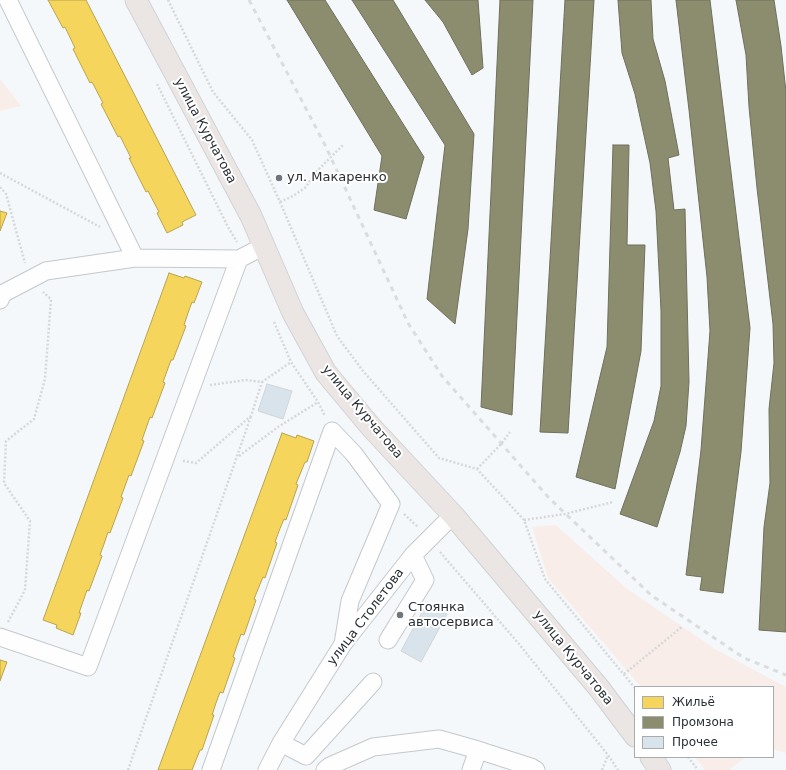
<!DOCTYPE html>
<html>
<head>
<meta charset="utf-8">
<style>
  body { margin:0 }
  #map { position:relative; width:786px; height:770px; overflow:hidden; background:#f5f8fb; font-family:"DejaVu Sans",sans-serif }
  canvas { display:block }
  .legend { position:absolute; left:634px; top:686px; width:140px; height:72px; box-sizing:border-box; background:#fff; border:1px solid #a9acae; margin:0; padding:5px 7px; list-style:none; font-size:12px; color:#293035 }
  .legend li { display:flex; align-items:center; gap:8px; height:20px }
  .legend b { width:20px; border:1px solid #a9acae }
</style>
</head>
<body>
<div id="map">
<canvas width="786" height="770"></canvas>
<ul class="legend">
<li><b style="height:11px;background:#f6d55c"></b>Жильё</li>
<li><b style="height:11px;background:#8c8c6e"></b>Промзона</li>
<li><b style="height:11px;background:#d9e3eb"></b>Прочее</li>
</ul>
</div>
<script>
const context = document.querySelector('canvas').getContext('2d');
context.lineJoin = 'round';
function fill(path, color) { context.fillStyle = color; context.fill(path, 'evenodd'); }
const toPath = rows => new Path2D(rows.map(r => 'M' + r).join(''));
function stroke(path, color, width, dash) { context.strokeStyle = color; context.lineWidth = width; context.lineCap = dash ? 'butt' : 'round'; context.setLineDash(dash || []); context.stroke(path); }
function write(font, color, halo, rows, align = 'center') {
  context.font = font + ' "DejaVu Sans",sans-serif'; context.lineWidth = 4; context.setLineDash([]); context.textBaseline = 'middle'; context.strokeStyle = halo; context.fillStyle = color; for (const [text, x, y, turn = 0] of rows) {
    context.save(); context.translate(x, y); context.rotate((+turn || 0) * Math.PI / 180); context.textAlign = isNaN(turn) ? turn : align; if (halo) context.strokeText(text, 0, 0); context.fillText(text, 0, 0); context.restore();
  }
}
const green = toPath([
  [0,79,21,106,0,111],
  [556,525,626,588,715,649,786,687,786,753,773,749,773,687,641,687,548,578,532,527],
  [695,757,746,757,729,770,705,770]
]);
const homes = toPath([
  [48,0,86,0,196,215,182,222,183,225,167,233,157,213,159,212,148,191,146,192,129,158,131,158,120,136,118,137,101,104,103,103,92,82,90,83,73,49,75,48,65,27,63,28,48,0],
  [0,211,7,213,0,231,0,211],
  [169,273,184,278,185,276,202,282,194,303,192,302,188,313,184,325,186,326,173,360,171,360,163,382,165,383,152,418,150,417,142,440,144,441,131,476,129,475,121,497,123,498,110,533,108,532,104,544,100,555,102,556,89,591,87,590,79,613,81,613,73,635,56,628,57,625,43,620,169,273],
  [282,433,296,438,297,435,314,441,307,462,305,462,296,484,298,485,286,520,284,519,279,531,275,542,277,543,265,578,263,577,254,599,256,600,244,635,241,634,233,657,235,658,223,693,220,692,216,703,212,715,214,715,202,750,200,750,192,770,158,770,282,433],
  [0,660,7,662,0,681,0,660]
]);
const industry = toPath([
  [287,0,325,0,424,157,406,219,374,210,382,156,287,0],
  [352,0,393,0,474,134,468,229,455,324,427,299,445,145,352,0],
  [425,0,478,0,483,68,472,75,443,22,425,0],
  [500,0,533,0,512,415,481,407,500,0],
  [565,0,594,0,568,433,540,432,565,0],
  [618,0,651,0,653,39,665,81,679,155,668,158,674,210,685,209,689,382,686,426,680,452,657,527,620,514,654,421,661,386,661,311,656,211,650,163,635,94,622,53,618,0],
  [676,0,710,0,750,328,741,452,723,593,700,590,702,577,686,575,701,450,710,331,707,277,689,110,676,0],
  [736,0,774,0,781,46,786,92,786,632,759,630,764,527,770,483,769,409,774,363,773,324,757,188,749,107,746,55,736,0],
  [613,145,629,145,627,245,645,245,641,351,615,489,576,477,607,347,613,145]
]);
const building = toPath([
  [267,384,292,391,283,419,258,411,267,384],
  [427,603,447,614,421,662,401,651,427,603]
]);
const path = toPath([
  [168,0,213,92,252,140,280,202,337,336,363,371,439,458,477,469,524,520,545,579,635,688],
  [157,84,228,227,237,242],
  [0,173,100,227],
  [0,187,6,194,25,263],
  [280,202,293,196,306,187,315,173,344,144],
  [274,322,291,362,318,402,325,416],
  [210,385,246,380,262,382,291,362],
  [239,456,278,427,318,402],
  [183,461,196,463,251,416,262,382],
  [477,469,501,444,510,432],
  [404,514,418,527],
  [524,520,565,514,613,502],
  [440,552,519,644,608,755,618,770],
  [8,622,25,590,30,521,4,483,6,441,34,419,45,379,51,299,43,292],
  [624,674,683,626],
  [688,757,698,770],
  [128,770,251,416],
  [602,770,608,755]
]);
const minor = toPath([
  [8,0,135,258],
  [0,300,2,294,46,271,135,258,239,259,264,246],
  [0,637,88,667,239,259],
  [388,640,425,580,413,555],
  [281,743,306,756,373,682],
  [211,770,332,431,354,454,391,504,350,601,343,644],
  [267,770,281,743,343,644,413,555,453,515],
  [325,770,330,766,373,747,439,739,478,750,531,767,536,770],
  [471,770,478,750]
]);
const major = toPath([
  [136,0,251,216,293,313,326,373,371,427,453,515,599,688,635,736],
  [651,757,660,770]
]);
const rail = toPath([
  [249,0,325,145,408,323,442,376,549,498,651,595,744,658,786,675]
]);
const markers = [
  [279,178,4,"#70767a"],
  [400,615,4,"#70767a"]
];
const streetNames = [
  ["улица Курчатова",205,131,62],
  ["улица Курчатова",362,412,50],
  ["улица Столетова",366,617,-53],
  ["улица Курчатова",573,658,51]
];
const poiNames = [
  ["ул. Макаренко",287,178],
  ["Стоянка",408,608],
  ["автосервиса",408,623]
];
fill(green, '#f8ede8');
fill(homes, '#f6d55c');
stroke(homes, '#b8a450', 1);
fill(industry, '#8c8c6e');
stroke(industry, '#6e705d', 1);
fill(building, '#d9e3eb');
stroke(building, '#d1d5d9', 1);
stroke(minor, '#c4c8cc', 19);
stroke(major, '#d0d3d5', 23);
stroke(path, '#d6d8d8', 2.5, [2, 2]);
stroke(minor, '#fefefe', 17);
stroke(major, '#ebe6e4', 21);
stroke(rail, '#dbdcdd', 3, [5, 5]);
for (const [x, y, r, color] of markers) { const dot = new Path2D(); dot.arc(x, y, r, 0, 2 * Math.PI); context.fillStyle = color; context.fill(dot); stroke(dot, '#fff', 1.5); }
write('13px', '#293035', '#fff', streetNames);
write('13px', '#293035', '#fff', poiNames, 'left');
</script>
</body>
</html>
